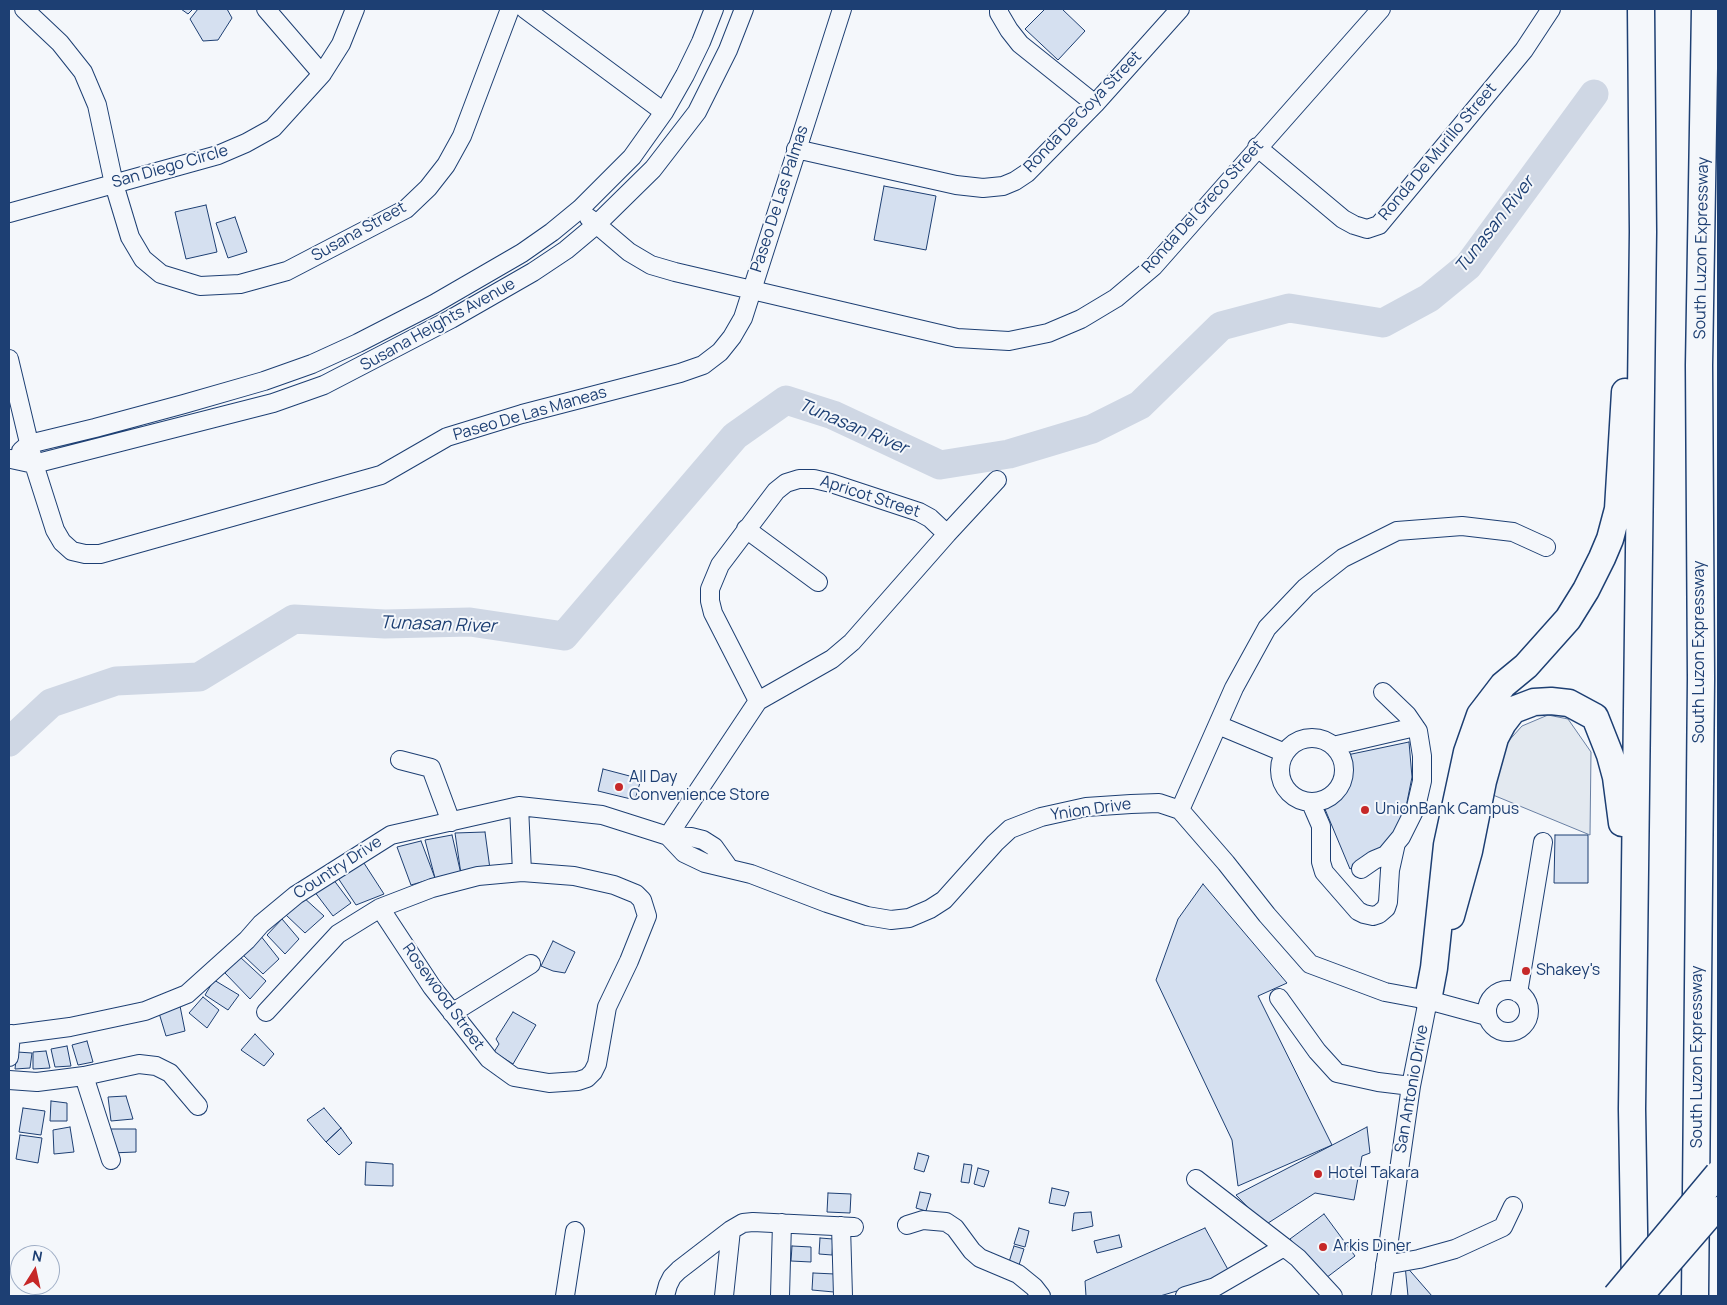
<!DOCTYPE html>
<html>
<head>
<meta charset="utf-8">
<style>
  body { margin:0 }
  #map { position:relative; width:1727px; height:1305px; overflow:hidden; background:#f4f7fb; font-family:Manrope,sans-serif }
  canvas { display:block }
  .frame { position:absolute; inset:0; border:10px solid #1d3f73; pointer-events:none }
  .north { position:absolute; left:10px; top:1245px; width:50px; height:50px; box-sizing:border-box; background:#f4f7fb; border:1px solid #9eadc5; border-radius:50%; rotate:10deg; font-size:14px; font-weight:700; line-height:20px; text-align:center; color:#1d3f73 }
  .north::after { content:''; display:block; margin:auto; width:18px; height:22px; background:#c62828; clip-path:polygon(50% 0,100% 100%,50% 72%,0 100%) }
</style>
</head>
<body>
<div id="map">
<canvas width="1727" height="1305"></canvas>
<div class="frame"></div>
<div class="north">N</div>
</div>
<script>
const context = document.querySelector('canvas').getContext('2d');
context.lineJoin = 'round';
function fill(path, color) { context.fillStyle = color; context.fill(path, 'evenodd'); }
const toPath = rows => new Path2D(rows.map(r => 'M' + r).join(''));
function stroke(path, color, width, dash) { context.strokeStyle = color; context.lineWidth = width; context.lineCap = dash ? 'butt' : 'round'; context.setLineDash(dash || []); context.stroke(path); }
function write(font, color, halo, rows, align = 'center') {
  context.font = font + ' Manrope,sans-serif'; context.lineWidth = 4; context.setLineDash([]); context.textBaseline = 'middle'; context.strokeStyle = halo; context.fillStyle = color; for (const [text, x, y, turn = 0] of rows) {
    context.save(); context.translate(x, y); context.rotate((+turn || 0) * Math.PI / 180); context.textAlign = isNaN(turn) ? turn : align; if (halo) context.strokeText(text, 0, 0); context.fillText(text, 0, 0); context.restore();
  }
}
const green = toPath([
  [1548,715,1568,719,1591,752,1590,835,1493,795,1504,746,1522,726,1548,715]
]);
const river = toPath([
  [9,742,51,703,116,681,199,677,294,619,385,624,470,622,564,636,735,436,786,400,833,415,940,465,1009,454,1092,429,1140,405,1221,326,1289,308,1383,323,1429,298,1468,266,1594,94]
]);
const building = toPath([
  [181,9,193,9,188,14,181,9],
  [198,9,227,9,232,18,218,40,203,41,190,19,198,9],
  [1045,9,1062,9,1085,31,1058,60,1025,29,1045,9],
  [884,186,936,196,926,250,874,240,884,186],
  [206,205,217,252,186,259,175,212,206,205],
  [235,217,247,252,228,258,216,223,235,217],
  [1409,742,1412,777,1404,817,1382,849,1350,869,1322,802,1332,799,1340,793,1346,785,1349,775,1347,755,1409,742],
  [603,769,641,779,635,800,598,791,603,769],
  [485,832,490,869,461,874,455,833,485,832],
  [452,835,461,874,435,878,425,840,452,835],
  [1555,835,1588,835,1588,883,1554,883,1555,835],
  [421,841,435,878,411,885,397,847,421,841],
  [362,860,384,894,356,905,336,875,362,860],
  [333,879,351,903,333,916,314,891,333,879],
  [1203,884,1287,983,1258,996,1332,1145,1238,1186,1232,1140,1156,980,1178,919,1203,884],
  [303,897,324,916,305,933,286,915,303,897],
  [282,919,299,939,285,954,267,935,282,919],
  [260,935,279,959,263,974,243,955,260,935],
  [553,941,575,952,565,973,553,971,541,966,553,941],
  [240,957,266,981,250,999,225,973,240,957],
  [214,980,239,995,228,1010,205,995,214,980],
  [203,997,219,1010,207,1028,189,1013,203,997],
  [180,1006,185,1031,166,1036,159,1013,180,1006],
  [513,1012,536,1025,513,1064,494,1052,499,1044,496,1039,513,1012],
  [255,1034,274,1054,264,1066,241,1050,255,1034],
  [87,1041,93,1062,78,1065,72,1045,87,1041],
  [67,1046,71,1066,55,1067,51,1049,67,1046],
  [46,1051,50,1068,33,1069,33,1052,46,1051],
  [17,1052,32,1053,30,1068,15,1069,17,1052],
  [126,1096,133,1119,111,1121,108,1097,126,1096],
  [51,1101,67,1103,67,1121,50,1121,51,1101],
  [23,1108,45,1111,41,1135,19,1132,23,1108],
  [324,1108,341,1128,326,1142,307,1120,324,1108],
  [70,1127,74,1152,54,1154,53,1130,70,1127],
  [1367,1127,1370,1153,1362,1156,1354,1200,1315,1193,1265,1225,1236,1195,1367,1127],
  [341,1128,352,1143,339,1155,326,1142,341,1128],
  [109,1129,136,1129,136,1152,110,1153,109,1129],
  [20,1135,42,1138,38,1163,16,1159,20,1135],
  [918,1153,929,1156,924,1172,914,1169,918,1153],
  [366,1162,393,1164,393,1186,365,1185,366,1162],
  [964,1164,972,1165,969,1183,961,1182,964,1164],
  [978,1168,989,1171,984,1187,974,1184,978,1168],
  [1052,1188,1069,1192,1065,1206,1049,1203,1052,1188],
  [920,1192,931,1194,926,1211,916,1208,920,1192],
  [828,1193,851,1194,850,1213,827,1212,828,1193],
  [1091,1212,1093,1226,1072,1231,1074,1213,1091,1212],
  [1324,1214,1355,1256,1322,1281,1290,1239,1324,1214],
  [1019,1228,1029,1231,1025,1247,1014,1244,1019,1228],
  [1205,1228,1231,1275,1160,1296,1086,1296,1085,1281,1205,1228],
  [1119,1235,1122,1247,1097,1253,1094,1241,1119,1235],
  [820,1238,833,1239,832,1255,819,1254,820,1238],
  [792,1246,811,1247,811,1262,791,1261,792,1246],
  [1014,1246,1024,1249,1019,1265,1009,1262,1014,1246],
  [1405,1265,1432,1296,1408,1296,1405,1265],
  [813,1273,835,1274,834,1292,812,1290,813,1273]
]);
const minor = toPath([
  [24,9,60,43,83,72,97,105,114,184,130,237,143,259,161,274,200,286,240,284,287,271,406,209,428,188,446,165,462,136,510,9],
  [266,9,322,74],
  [525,9,664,112],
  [999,9,999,13,1009,30,1020,44,1095,104],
  [1257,147,1343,219,1354,225,1367,229,1379,225,1524,50,1551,9],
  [796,149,956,185,983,188,1003,186,1015,181,1027,173,1095,104,1180,9],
  [9,213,218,155,246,143,273,128,322,74,341,44,355,9],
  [589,218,629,252,651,265,675,272,752,290,842,9],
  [9,359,34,464,55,530,62,542,72,551,85,554,100,554,381,475,447,437,522,414,680,373,703,365,720,352,732,337,743,318,752,290,957,338,1009,341,1048,333,1081,319,1116,298,1154,266,1381,9],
  [21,451,29,444,95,428,184,404,264,381,312,364,358,343,434,304,522,253,552,232,580,209,632,157,664,112,685,75,701,42,714,9],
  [11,459,34,464,273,403,324,385,451,319,533,272,566,250,597,224,653,169,697,112,728,50,744,9],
  [746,529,818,582],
  [947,534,997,480],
  [1218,725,1285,753],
  '1280 770a32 32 0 1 1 64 0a32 32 0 1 1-64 0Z',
  [1333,746,1415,727],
  [400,760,431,768,451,822],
  [1311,803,1321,826,1321,862,1324,872,1358,911,1364,914,1373,916,1379,914,1386,908,1388,902,1390,870,1396,843],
  [519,806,522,872],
  [1180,810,1234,688,1267,628,1306,587,1343,558,1397,531,1462,526,1513,532,1546,547],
  [668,836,758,701,832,659,852,642,947,534,930,518,919,512,831,483,814,479,799,479,786,483,776,491,720,565,710,589,710,601,713,613,758,701],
  [668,836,691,837,703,840,714,847,729,868],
  [1361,869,1374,860,1386,855,1401,837,1416,807,1422,781,1422,756,1418,731,1407,715,1383,692],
  '1487 1011a21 21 0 1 1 42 0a21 21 0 1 1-42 0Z',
  [1518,993,1543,842],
  [1279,998,1317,1051,1337,1073,1378,1082,1411,1086],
  [266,1012,338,934,380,908,432,888,478,876,522,872,574,876,614,885,636,894,642,900,647,916,629,961,607,1007,597,1064,593,1072,587,1078,578,1081,549,1083,514,1077,489,1059,432,987,380,908],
  [452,1013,531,964],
  [9,1035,70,1027,145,1011,187,994,247,940,261,924,296,895,391,835,519,806,602,815,668,836,684,853,705,863,751,874,827,903,867,916,891,920,909,918,930,909,944,900,995,843,1010,829,1041,817,1086,807,1131,804,1159,803,1180,810,1226,863,1267,915,1310,964,1385,992,1428,1000,1487,1016],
  [9,1057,11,1034],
  [84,1076,111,1160],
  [9,1080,37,1082,84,1076,139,1064,156,1066,170,1073,198,1106],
  [1196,1179,1284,1247],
  [907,1225,923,1220,946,1222,955,1228,972,1251,980,1258,1018,1274,1034,1287,1041,1296],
  [841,1226,843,1296],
  [1385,1265,1419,1259,1455,1249,1503,1227,1513,1206],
  [565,1296,575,1231],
  [665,1296,668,1285,672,1277,679,1270,731,1230,743,1223,753,1222,854,1227],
  [724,1296,731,1230],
  [780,1296,782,1223],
  [1185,1296,1215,1287,1284,1247,1298,1258,1333,1296],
  [1381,1296,1411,1086,1428,1000]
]);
const highway = toPath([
  [1451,916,1469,851,1483,781,1495,738,1503,723,1513,710,1534,702,1551,701,1569,703,1595,717,1610,755,1616,777,1622,823],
  [1428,1000,1434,968,1447,845,1467,752,1480,715,1503,685,1526,666,1568,619,1586,590,1602,558,1610,539,1618,509,1625,392],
  [1635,1288,1632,1109,1643,232,1641,9],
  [1695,1296,1701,679,1699,365,1705,9]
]);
const majorBridge = toPath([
  [1642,1296,1718,1208]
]);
const highwayBridge = toPath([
  [1616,1296,1718,1174]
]);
const markers = [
  [619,787,5,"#c62828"],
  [1365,810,5,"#c62828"],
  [1526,971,5,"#c62828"],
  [1318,1174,5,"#c62828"],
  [1323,1247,5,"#c62828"]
];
const streetNames = [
  ["Ronda De Goya Street",1083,112,-46],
  ["Ronda De Murillo Street",1438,152,-50],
  ["San Diego Circle",170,167,-16],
  ["Paseo De Las Palmas",780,199,-72],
  ["Ronda Del Greco Street",1203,207,-48],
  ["Susana Street",359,232,-29],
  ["South Luzon Expressway",1702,248,-89],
  ["Susana Heights Avenue",438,325,-29],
  ["Paseo De Las Maneas",530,414,-16],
  ["Apricot Street",870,497,18],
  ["South Luzon Expressway",1700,652,-90],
  ["Ynion Drive",1091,810,-8],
  ["Country Drive",338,868,-33],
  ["Rosewood Street",443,997,54],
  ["South Luzon Expressway",1698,1057,-90],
  ["San Antonio Drive",1412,1089,-80]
];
const poiNames = [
  ["All Day",629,778],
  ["Convenience Store",629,796],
  ["UnionBank Campus",1375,810],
  ["Shakey's",1536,971],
  ["Hotel Takara",1328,1174],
  ["Arkis Diner",1333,1247]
];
const waterNames = [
  ["Tunasan River",1495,225,-52],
  ["Tunasan River",853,427,23],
  ["Tunasan River",438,625,2]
];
fill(green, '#e3e9f0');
stroke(green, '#687fa3', 1);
stroke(river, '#cfd7e4', 29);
fill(building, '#d5e0f0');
stroke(building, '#1d3f73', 1);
stroke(minor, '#1d3f73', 20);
stroke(highway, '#1d3f73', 29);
stroke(minor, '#f4f7fb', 18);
stroke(highway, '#f4f7fb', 26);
stroke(majorBridge, '#1d3f73', 25, []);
stroke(highwayBridge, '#1d3f73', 29, []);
stroke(majorBridge, '#f4f7fb', 22);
stroke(highwayBridge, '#f4f7fb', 26);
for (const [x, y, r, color] of markers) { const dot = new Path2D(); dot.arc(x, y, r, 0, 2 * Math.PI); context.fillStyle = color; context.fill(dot); stroke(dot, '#f4f7fb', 2); }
write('16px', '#1d3f73', '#f4f7fb', streetNames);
write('16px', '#1d3f73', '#f4f7fb', poiNames, 'left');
write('italic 18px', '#1d3f73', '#f4f7fb', waterNames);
</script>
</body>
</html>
